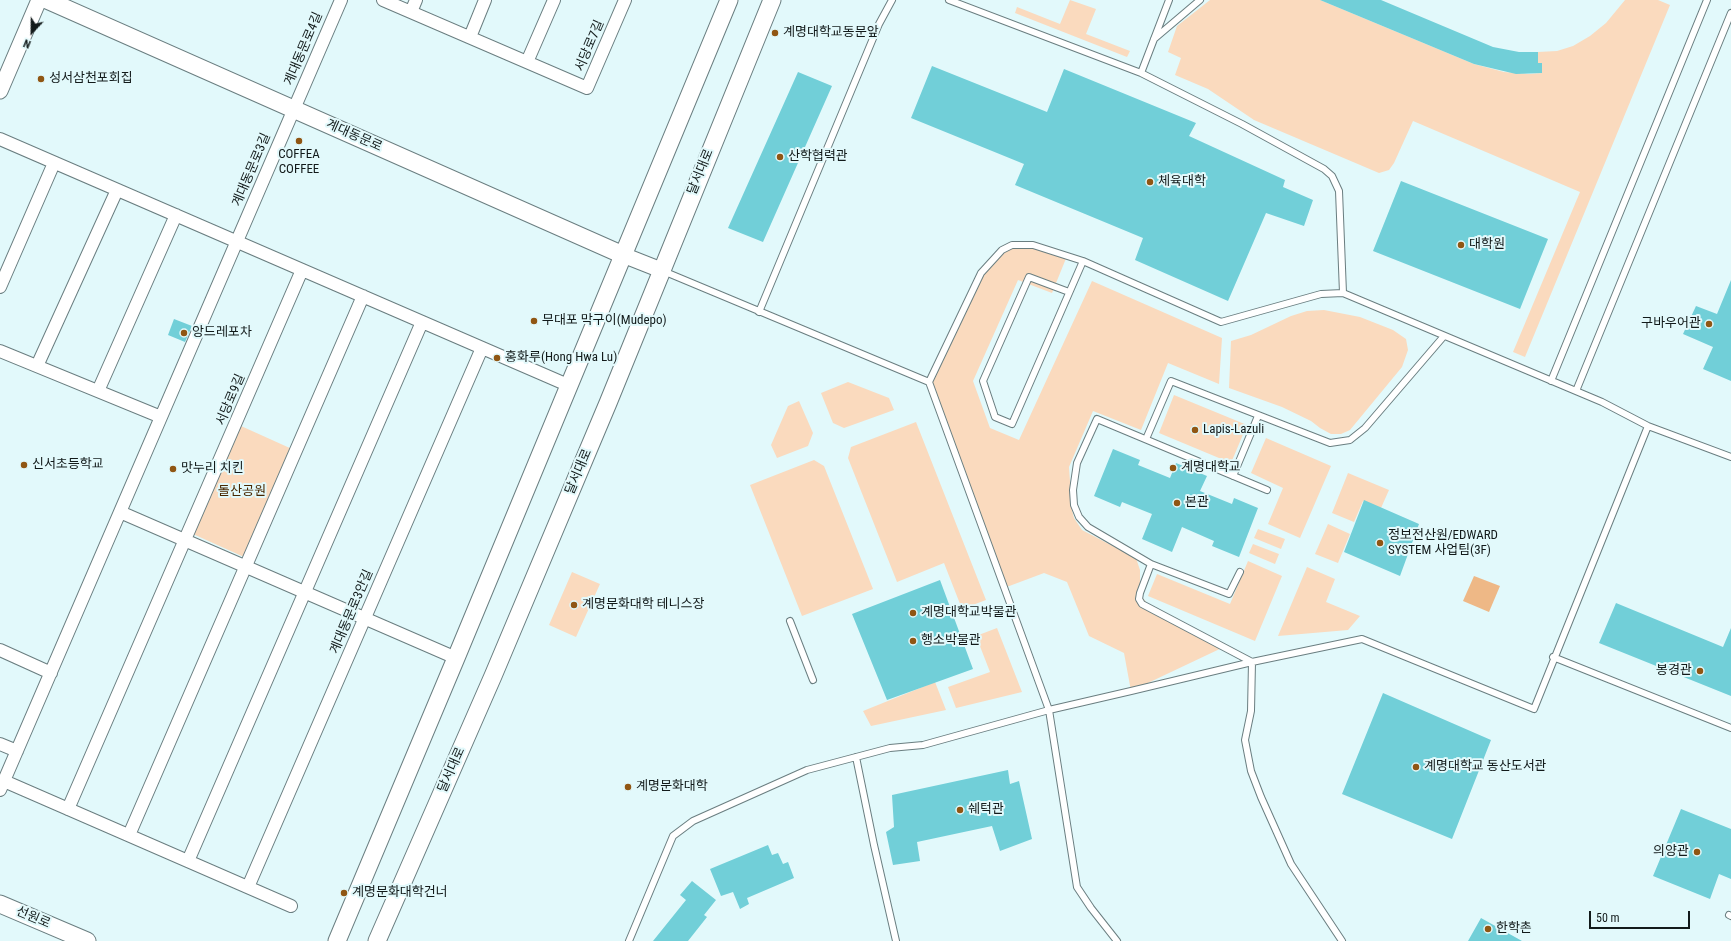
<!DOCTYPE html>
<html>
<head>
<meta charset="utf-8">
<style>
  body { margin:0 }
  #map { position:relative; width:1731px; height:941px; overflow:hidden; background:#e2f9fb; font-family:"Roboto Condensed",sans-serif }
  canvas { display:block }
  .north { position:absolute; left:12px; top:12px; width:40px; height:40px; -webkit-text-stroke:3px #e2f9fb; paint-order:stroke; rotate:202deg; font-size:11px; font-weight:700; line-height:16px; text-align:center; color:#121a1a }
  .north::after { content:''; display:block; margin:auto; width:14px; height:18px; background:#121a1a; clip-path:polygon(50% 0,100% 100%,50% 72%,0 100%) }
  .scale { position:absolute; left:1589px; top:911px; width:101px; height:18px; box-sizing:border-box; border:2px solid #121a1a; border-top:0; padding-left:5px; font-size:12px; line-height:14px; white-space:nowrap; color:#121a1a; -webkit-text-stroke:3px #e2f9fb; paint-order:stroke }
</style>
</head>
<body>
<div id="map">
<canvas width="1731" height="941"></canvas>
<div class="north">N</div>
<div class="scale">50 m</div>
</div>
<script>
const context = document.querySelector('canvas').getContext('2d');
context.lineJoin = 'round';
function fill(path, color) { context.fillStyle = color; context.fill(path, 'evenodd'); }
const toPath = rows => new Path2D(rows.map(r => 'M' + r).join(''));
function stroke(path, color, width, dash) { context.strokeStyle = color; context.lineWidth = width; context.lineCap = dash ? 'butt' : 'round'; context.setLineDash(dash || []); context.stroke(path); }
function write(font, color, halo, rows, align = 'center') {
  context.font = font + ' "Roboto Condensed","Noto Sans KR",sans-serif'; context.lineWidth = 4; context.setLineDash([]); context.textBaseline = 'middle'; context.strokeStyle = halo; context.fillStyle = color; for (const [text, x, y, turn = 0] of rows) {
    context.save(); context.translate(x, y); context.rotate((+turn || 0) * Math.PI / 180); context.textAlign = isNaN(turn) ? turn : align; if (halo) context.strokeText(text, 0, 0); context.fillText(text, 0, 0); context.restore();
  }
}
const green = toPath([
  [1070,0,1096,9,1086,34,1130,51,1127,57,1015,13,1017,7,1060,24],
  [1210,0,1320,0,1474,64,1504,72,1529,74,1542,73,1542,63,1538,63,1538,52,1557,51,1573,46,1590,36,1606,23,1625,0,1658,0,1670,5,1525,357,1513,352,1580,192,1413,121,1394,163,1389,170,1379,173,1254,120,1208,89,1175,75,1181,58,1168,52,1177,26],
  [1012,245,1033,245,1067,256,1052,293,1018,280,973,381,990,428,1019,440,1092,281,1222,338,1219,384,1168,363,1141,430,1093,411,1069,467,1072,510,1074,518,1082,530,1136,558,1140,570,1140,581,1142,597,1148,604,1226,646,1131,691,1124,653,1089,636,1067,582,1044,573,1004,588,929,382,981,273,992,260],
  [1324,310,1360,317,1393,330,1406,339,1408,350,1402,367,1350,430,1341,434,1331,434,1320,428,1311,421,1282,407,1229,388,1231,341,1251,335,1291,316,1307,311],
  [848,382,889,398,894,410,844,428,833,423,821,393],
  [1174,395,1247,425,1231,463,1159,433],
  [799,401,813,433,808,446,777,458,771,445,788,406],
  [916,422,986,600,962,609,944,563,897,582,848,458,851,447],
  [241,426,292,449,244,557,193,534],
  [1266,438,1331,466,1300,538,1268,524,1283,488,1251,473],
  [814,460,824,466,873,589,802,616,750,485],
  [1348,473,1389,490,1381,508,1363,501,1354,522,1332,513],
  [1328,524,1350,534,1338,563,1315,554],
  [1258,529,1285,539,1281,549,1254,538],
  [1253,544,1279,554,1275,564,1249,553],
  [1248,561,1282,576,1255,641,1148,596,1157,574,1230,604],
  [1307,567,1335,579,1326,602,1360,616,1348,630,1278,636],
  [572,572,600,584,576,637,549,625],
  [997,628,1022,692,956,708,948,687,990,672,976,636],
  [935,682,946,710,871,726,863,711]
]);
const water = toPath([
  [1474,576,1500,586,1489,612,1463,601]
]);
const building = toPath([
  [1320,0,1381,0,1493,47,1519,52,1538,52,1538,63,1542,63,1542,73,1516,74,1474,64],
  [932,66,1047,112,1064,69,1196,123,1189,136,1285,180,1283,187,1313,200,1304,226,1266,213,1228,301,1135,260,1143,238,1015,185,1024,164,911,118],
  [798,72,832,86,763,242,728,228],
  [1401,181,1548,239,1520,309,1373,251],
  [1731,280,1731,381,1703,369,1713,347,1683,334,1696,306,1717,314],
  [174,319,192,326,185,342,168,335],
  [1113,449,1140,460,1138,465,1170,478,1176,463,1207,476,1200,491,1232,504,1234,498,1258,508,1239,557,1212,546,1214,541,1182,527,1172,552,1142,539,1152,514,1122,502,1120,507,1094,496],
  [1364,500,1419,524,1400,576,1344,552],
  [940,580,973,669,887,700,852,614],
  [1616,603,1723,647,1731,628,1731,696,1599,643],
  [1383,693,1491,740,1452,839,1342,794],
  [1008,770,1010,784,1019,781,1032,839,1000,851,992,826,917,842,920,861,893,865,886,832,894,827,892,795],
  [1681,809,1731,829,1731,879,1719,874,1710,899,1653,876],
  [768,845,772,855,778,853,783,864,788,862,794,878,747,898,749,904,740,909,733,892,721,896,710,869],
  [692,881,716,900,704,915,707,917,688,941,653,941,686,900,680,895],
  [1481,918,1522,941,1468,941]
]);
const service = toPath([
  [949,0,1141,73,1242,124,1324,169,1332,176,1339,191,1343,293],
  [1154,39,1200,0],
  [1141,73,1169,0],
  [663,271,929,382,981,273,1002,250,1012,245,1033,245,1083,261,1221,322,1321,294,1343,293,1602,402,1648,426,1731,457],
  [1069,292,1029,277,983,381,995,417,1012,424,1083,261],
  [759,312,879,24,892,0],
  [1551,381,1707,0],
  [929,382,1049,710,1077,887,1091,908,1117,941],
  [1576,391,1731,13],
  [1146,439,1171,381,1330,443,1350,440,1365,428,1444,336],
  [1233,476,1258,416],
  [1267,490,1097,419,1077,463,1073,490,1074,505,1079,517,1088,527,1151,564,1140,593,1139,599,1142,604,1252,662,1251,711,1245,740,1251,771,1261,797,1291,864,1342,941],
  [1151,564,1229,594,1240,572],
  [790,621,813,680],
  [1553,657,1731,728],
  [856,757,874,845,896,941],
  [1729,915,1731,916],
  [629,941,673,836,693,821,807,770,890,748,923,745,1049,710,1131,691,1252,662,1362,639,1534,709,1648,426]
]);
const minor = toPath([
  [383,0,587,88,625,0],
  [411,12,416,0],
  [470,37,485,0],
  [527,62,554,0],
  [0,139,570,386],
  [0,287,54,163],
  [0,351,161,417],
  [37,366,117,190],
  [98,391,176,215],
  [120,512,456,658],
  [0,650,51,673],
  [0,744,17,751],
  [4,781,291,906],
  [0,790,341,0],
  [68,809,302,270],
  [129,835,363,296],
  [188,861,422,322],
  [248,887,482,348]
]);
const tertiary = toPath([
  [0,91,39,0],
  [623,255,661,270]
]);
const secondary = toPath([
  [47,0,623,255],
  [0,904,87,941],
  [337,941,456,658,729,0],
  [377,941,493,676,608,403,772,0]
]);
const markers = [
  [775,33,4,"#905613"],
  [41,79,4,"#905613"],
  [299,141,4,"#905613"],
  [780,157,4,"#905613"],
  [1150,182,4,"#905613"],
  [1461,245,4,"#905613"],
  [534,321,4,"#905613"],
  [1709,324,4,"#905613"],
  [184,333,4,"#905613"],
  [497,358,4,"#905613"],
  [1195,430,4,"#905613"],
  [24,465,4,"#905613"],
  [1173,468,4,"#905613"],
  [173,469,4,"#905613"],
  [1177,503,4,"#905613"],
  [1380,543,4,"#905613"],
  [574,605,4,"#905613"],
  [913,613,4,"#905613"],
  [913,641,4,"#905613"],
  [1700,671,4,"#905613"],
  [1416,767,4,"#905613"],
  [628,787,4,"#905613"],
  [960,810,4,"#905613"],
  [1697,852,4,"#905613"],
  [344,893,4,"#905613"],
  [1488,929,4,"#905613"]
];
const poiNames = [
  ["계명대학교동문앞",783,33],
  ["성서삼천포회집",49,79],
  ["COFFEA",299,155,"center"],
  ["COFFEE",299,170,"center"],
  ["산학협력관",788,157],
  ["체육대학",1158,182],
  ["대학원",1469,245],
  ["무대포 막구이(Mudepo)",542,321],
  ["구바우어관",1701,324,"right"],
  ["앙드레포차",192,333],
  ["홍화루(Hong Hwa Lu)",505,358],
  ["Lapis-Lazuli",1203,430],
  ["신서초등학교",32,465],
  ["계명대학교",1181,468],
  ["맛누리 치킨",181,469],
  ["본관",1185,503],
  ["정보전산원/EDWARD",1388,536],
  ["SYSTEM 사업팀(3F)",1388,551],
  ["계명문화대학 테니스장",582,605],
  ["계명대학교박물관",921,613],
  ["행소박물관",921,641],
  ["봉경관",1692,671,"right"],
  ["계명대학교 동산도서관",1424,767],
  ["계명문화대학",636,787],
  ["쉐턱관",968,810],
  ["의양관",1689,852,"right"],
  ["계명문화대학건너",352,893],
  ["한학촌",1496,929]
];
const streetNames = [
  ["서당로7길",590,46,-67],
  ["계대동문로4길",304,49,-67],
  ["계대동문로",354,136,24],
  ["계대동문로3길",252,170,-67],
  ["달서대로",701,172,-68],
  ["서당로9길",231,400,-67],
  ["달서대로",579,472,-67],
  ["계대동문로3안길",352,612,-67],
  ["달서대로",452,770,-66],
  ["선원로",33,918,23]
];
const parkNames = [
  ["돌산공원",242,492]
];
fill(green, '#fadabe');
fill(water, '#eeb886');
fill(building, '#71cfd8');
stroke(service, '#6a7e80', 8);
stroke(minor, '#6a7e80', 14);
stroke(tertiary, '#6a7e80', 17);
stroke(secondary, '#6a7e80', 19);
stroke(service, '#fff', 6);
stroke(minor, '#fff', 12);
stroke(tertiary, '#fff', 15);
stroke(secondary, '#fff', 17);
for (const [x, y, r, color] of markers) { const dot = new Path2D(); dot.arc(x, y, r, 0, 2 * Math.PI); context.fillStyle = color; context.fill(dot); stroke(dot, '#e2f9fb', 1.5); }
write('13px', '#121a1a', '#e2f9fb', poiNames, 'left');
write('13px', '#121a1a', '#e2f9fb', streetNames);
write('13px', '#492700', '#e2f9fb', parkNames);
</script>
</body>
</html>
